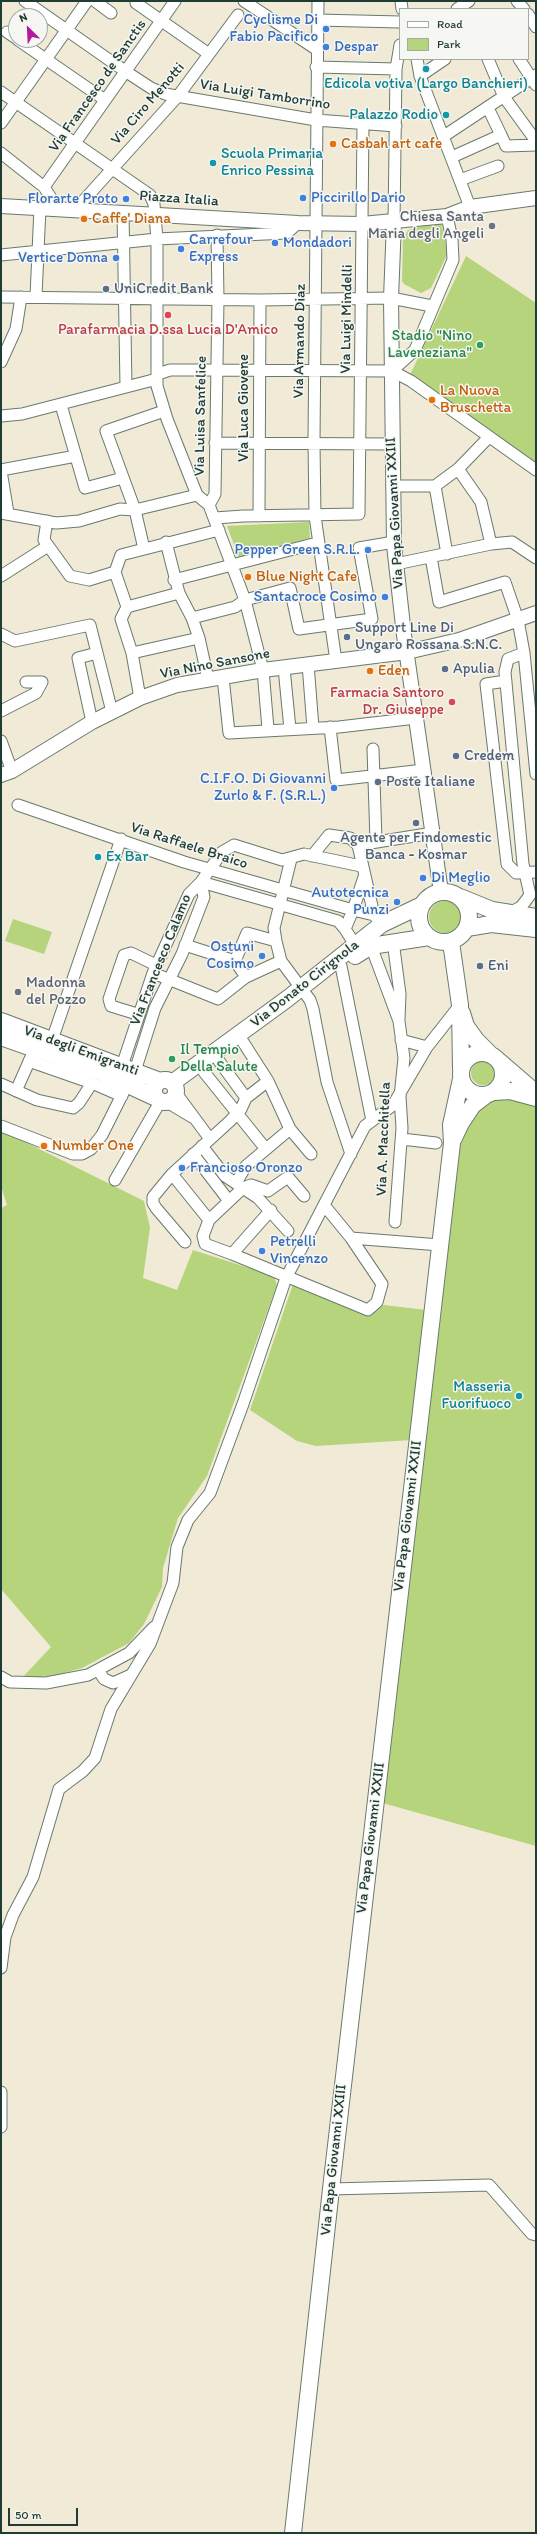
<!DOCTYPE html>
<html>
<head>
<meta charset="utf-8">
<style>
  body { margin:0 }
  #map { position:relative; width:537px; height:2534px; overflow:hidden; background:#f0ead7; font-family:Itim,sans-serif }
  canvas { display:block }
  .frame { position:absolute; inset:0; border:2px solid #1f3d34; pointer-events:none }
  .legend { position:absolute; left:399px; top:8px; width:130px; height:52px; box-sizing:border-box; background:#f6f6f2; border:1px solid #a0aca6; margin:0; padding:5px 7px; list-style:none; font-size:12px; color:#1f3d34 }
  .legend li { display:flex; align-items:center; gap:8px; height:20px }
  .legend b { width:20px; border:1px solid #a0aca6 }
  .north { position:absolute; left:8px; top:8px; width:40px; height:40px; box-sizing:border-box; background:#f6f6f2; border:1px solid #a0aca6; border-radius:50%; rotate:336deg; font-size:11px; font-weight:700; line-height:16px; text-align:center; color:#1f3d34 }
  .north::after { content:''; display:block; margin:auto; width:14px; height:18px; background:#b5179e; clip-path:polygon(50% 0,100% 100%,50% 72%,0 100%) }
  .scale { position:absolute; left:8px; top:2508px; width:70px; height:18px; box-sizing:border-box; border:2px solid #1f3d34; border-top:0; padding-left:5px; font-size:12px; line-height:14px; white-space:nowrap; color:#1f3d34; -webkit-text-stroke:3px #f6f6f2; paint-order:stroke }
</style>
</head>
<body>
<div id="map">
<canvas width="537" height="2534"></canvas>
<div class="frame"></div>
<ul class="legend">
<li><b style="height:5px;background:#fff"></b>Road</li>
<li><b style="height:11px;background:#b5d47b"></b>Park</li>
</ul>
<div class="north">N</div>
<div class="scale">50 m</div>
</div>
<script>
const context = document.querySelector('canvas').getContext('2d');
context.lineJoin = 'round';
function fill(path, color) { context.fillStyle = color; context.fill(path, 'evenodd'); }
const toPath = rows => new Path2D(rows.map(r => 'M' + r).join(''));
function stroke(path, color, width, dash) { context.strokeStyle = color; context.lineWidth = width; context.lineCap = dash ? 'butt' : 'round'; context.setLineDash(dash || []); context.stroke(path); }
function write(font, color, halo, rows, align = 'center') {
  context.font = font + ' Itim,sans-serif'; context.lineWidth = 3; context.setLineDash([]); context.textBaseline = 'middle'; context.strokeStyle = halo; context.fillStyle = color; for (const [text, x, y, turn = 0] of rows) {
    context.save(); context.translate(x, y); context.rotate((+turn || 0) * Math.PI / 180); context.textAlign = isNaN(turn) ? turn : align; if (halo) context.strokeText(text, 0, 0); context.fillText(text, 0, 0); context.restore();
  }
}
const green = toPath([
  [437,222,441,223,448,253,431,288,421,293,404,284,402,281,403,239,408,230],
  [466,256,536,303,536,465,410,375],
  [309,522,310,538,239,558,227,526],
  '429 917a16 16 0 1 1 32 0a16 16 0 1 1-32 0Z',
  [13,919,52,932,44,954,5,941],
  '471 1073a12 12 0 1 1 24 0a12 12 0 1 1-24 0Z',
  [512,1095,536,1104,536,1846,379,1802,447,1223,461,1143,467,1121,485,1103],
  [1,1130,144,1201,150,1228,143,1278,177,1290,193,1250,274,1276,277,1285,207,1476,178,1518,163,1568,162,1587,144,1624,129,1643,82,1668,57,1675,21,1679,51,1647,1,1589,1,1208,7,1205,1,1186],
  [293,1284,371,1312,384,1305,426,1310,412,1440,316,1446,297,1441,250,1410]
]);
const minor = toPath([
  [25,1,125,71,151,88,165,94,316,120,396,126],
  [95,1,111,13],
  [244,1,316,49],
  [318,1,314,443,315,516,336,661],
  [401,1,402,9],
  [517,1,524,9],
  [136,3,209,54],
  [457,9,469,1],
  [528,14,536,27],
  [317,20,400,22],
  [7,32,16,38],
  [18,40,105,100],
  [417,59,420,76,470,207],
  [488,59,504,97,536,141],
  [519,59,536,85],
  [316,67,396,69],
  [420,76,445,59],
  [1,92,150,195,154,204,157,239,157,386,167,419,197,495,209,505],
  [1,123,87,1],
  [501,135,506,146,536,145],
  [444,136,536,75],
  [1,153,44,187,58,209],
  [452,157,501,135,488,108],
  [460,180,498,166],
  [44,187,175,1],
  [79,209,84,200,178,96,238,15],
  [123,212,126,387],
  [394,222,396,69,400,45],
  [217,235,218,299,215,494,209,505,245,600,263,670,268,729],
  [1,255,157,239,287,233,298,223],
  [36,296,40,208],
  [1,297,260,300,391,298,432,306],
  [1,362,16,329,21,297],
  [392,371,415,350,453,260,452,239,447,216],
  [158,374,170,370,216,370,392,371,411,381,536,470],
  [61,405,85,488,123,478],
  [1,416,22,414,157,379],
  [215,443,391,444],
  [458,469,481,502,491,544],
  [1,470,76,456],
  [1,471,8,513],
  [392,486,435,486,458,469,489,437],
  [435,486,447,554],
  [1,513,56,523,79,521,120,509,135,510,197,495],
  [259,516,260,300],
  [215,518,243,516,359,514,363,123],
  [47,521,44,540,52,551,70,576,89,580,115,572,121,555,219,530],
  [166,542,179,593,192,618,199,638,208,679],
  [144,549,135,510,106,431,164,411],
  [431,557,439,602,505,582,518,620,524,653,536,774],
  [396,564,491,544,512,542,536,558],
  [115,572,127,607,121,619,132,653,140,698],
  [1,576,48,546],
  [174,580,317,543],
  [127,607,179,593],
  [192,618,235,607,245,600,290,588,299,629,372,619,359,548,394,542],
  [1,634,15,641,90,625,112,712],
  [132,653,199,638],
  [308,664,313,728],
  [284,668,290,729],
  [223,677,229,733,339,727,416,718],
  [506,681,486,684,507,864,516,873,536,872],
  [1,711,36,693,42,682,26,682],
  [92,722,78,658,97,653],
  [330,727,336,780,424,770],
  [1,741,12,771],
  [373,749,376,841],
  [18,805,184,862,353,910,364,877],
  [358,845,433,833],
  [358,845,374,915],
  [312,856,329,835,350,838,358,845],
  [291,859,274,928,276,941,281,961,310,1000,313,1009,327,1082,351,1154],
  [201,882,338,921,345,929],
  [509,913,521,907,530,895,523,864,505,672,508,659,524,653],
  [393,941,400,994,399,1019],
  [185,945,235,961,246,977],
  [355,945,345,929,353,910,374,915,382,924],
  [371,946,399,1021,404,1058,400,1097,402,1128,395,1222],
  [235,961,247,933,276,941],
  [341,966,372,1121],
  [153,973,218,999,246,977,281,961],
  [137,1014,111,1006,109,999,124,955,131,953,156,965],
  [52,1040,121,839],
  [401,1040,427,1047],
  [243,1042,268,1081,290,1129,311,1154],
  [29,1061,92,1083],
  [219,1061,246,1098],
  [122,1066,153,973,189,894,201,882,222,852,234,845,282,860,304,854,361,866],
  [135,1071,155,1008,182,954,204,897,201,882],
  [204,1072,265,1148],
  [1,1084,37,1100,73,1108,79,1103,92,1083,122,1096],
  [16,1091,32,1055],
  [176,1093,210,1139],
  [167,1102,192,1117],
  [1,1126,73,1154,82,1154,91,1149,102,1135,128,1083],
  [402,1139,436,1143],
  [202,1146,225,1176,258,1198,288,1231],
  [193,1154,229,1201],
  [172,1174,209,1220],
  [115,1180,160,1102],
  [236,1183,246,1166,290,1129],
  [271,1210,232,1254,368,1310,377,1302,382,1284,351,1238,324,1205],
  [351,1238,440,1245],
  [185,1242,156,1208,153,1203,153,1197,172,1174,230,1121,241,1109,246,1098,268,1081],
  [232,1254,205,1244,203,1236,209,1220,243,1188,251,1185,268,1191,288,1177,304,1196],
  [98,1670,104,1679,113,1683,131,1675],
  [1,1677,10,1682,46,1683,88,1675,129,1653,154,1627],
  [1,1968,5,1937,13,1915,33,1877,59,1789,83,1771,95,1758,111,1709,150,1644,173,1583,177,1547,188,1520,210,1493,243,1404,286,1278,365,1126,393,1105,427,1047,460,1005],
  [1,2092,1,2127],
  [331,2189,489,2185,532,2234,536,2235]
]);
const tertiary = toPath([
  [1,206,298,223,362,224,447,216,470,207,536,198],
  [394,222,391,298,394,545,404,635,441,892],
  [1,775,12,771,92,722,140,698,177,685,263,670,407,652,459,640,536,613]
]);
const secondary = toPath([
  '419 917a25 25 0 1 1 50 0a25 25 0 1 1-50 0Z',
  [460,897,492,910,536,917],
  [467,928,491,924,536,929],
  [451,942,460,1005,461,1069],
  [355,956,371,946,429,937],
  [462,1013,466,1026,476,1040,491,1055],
  [1,1021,160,1081],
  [1,1037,100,1072,154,1097],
  '461 1074a21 21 0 1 1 42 0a21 21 0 1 1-42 0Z',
  [499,1061,536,1093],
  '154 1091a11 11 0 1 1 22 0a11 11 0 1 1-22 0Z',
  [172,1083,287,999,382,924,422,905],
  [494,1092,510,1091,536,1098],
  [454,1138,461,1123,473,1105,485,1096],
  [293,2533,331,2189,452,1143,451,1125,461,1079]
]);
const markers = [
  [326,29,4,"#3f7fe0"],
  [326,47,4,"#3f7fe0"],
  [426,69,4,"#0f9aa8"],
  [446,115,4,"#0f9aa8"],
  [333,144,4,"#e8710a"],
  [213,163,4,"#0f9aa8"],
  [303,198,4,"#3f7fe0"],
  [126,199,4,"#3f7fe0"],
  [84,219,4,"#e8710a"],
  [492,226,4,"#6b7280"],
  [275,243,4,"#3f7fe0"],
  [181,249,4,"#3f7fe0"],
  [116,258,4,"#3f7fe0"],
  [106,289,4,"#5c6f8a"],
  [168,315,4,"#e0444e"],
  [480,345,4,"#2e9e5b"],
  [432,400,4,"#e8710a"],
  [368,550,4,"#3f7fe0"],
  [248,577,4,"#e8710a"],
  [385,597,4,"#3f7fe0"],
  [347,637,4,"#5c6f8a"],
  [445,669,4,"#5c6f8a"],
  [370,671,4,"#e8710a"],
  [452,702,4,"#e0444e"],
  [456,756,4,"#5c6f8a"],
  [378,782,4,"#5c6f8a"],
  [334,788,4,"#3f7fe0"],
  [416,823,4,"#5c6f8a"],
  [98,857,4,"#0f9aa8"],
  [423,878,4,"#3f7fe0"],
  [397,902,4,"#3f7fe0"],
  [262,956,4,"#3f7fe0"],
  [480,966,4,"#5c6f8a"],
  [18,992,4,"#6b7280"],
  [172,1059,4,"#2e9e5b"],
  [44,1146,4,"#e8710a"],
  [182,1168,4,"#3f7fe0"],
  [262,1251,4,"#3f7fe0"],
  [519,1396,4,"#0f9aa8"]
];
const shopNames = [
  ["Cyclisme Di",318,20],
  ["Fabio Pacifico",318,37],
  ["Despar",334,47,"left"],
  ["Piccirillo Dario",311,198,"left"],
  ["Florarte Proto",118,199],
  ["Carrefour",189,240,"left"],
  ["Express",189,257,"left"],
  ["Mondadori",283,243,"left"],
  ["Vertice Donna",108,258],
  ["Pepper Green S.R.L.",360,550],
  ["Santacroce Cosimo",377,597],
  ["C.I.F.O. Di Giovanni",326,779],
  ["Zurlo & F. (S.R.L.)",326,796],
  ["Di Meglio",431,878,"left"],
  ["Autotecnica",389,893],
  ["Punzi",389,910],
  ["Ostuni",254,947],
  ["Cosimo",254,964],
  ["Francioso Oronzo",190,1168,"left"],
  ["Petrelli",270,1242,"left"],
  ["Vincenzo",270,1259,"left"]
];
const cultureNames = [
  ["Edicola votiva (Largo Banchieri)",426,84,"center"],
  ["Palazzo Rodio",438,115],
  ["Scuola Primaria",221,154,"left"],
  ["Enrico Pessina",221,171,"left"],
  ["Ex Bar",106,857,"left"],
  ["Masseria",511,1387],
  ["Fuorifuoco",511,1404]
];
const streetNames = [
  ["Via Francesco de Sanctis",98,86,-55],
  ["Via Luigi Tamborrino",265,95,9],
  ["Via Ciro Menotti",148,104,-49],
  ["Piazza Italia",179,199,4],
  ["Via Luigi Mindelli",347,319,-89],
  ["Via Armando Diaz",300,341,-89],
  ["Via Luca Giovene",244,408,-90],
  ["Via Luisa Sanfelice",201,416,-89],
  ["Via Papa Giovanni XXIII",395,513,-93],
  ["Via Nino Sansone",215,664,-11],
  ["Via Raffaele Braico",189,846,18],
  ["Via Francesco Calamo",161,960,-68],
  ["Via Donato Cirignola",305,984,-38],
  ["Via degli Emigranti",81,1051,20],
  ["Via A. Macchitella",384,1139,-88],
  ["Via Papa Giovanni XXIII",408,1516,-83],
  ["Via Papa Giovanni XXIII",371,1838,-83],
  ["Via Papa Giovanni XXIII",334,2160,-84]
];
const foodNames = [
  ["Casbah art cafe",341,144],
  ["Caffe' Diana",92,219],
  ["La Nuova",440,391],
  ["Bruschetta",440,408],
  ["Blue Night Cafe",256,577],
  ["Eden",378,671],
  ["Number One",52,1146]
];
const worshipNames = [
  ["Chiesa Santa",484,217],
  ["Maria degli Angeli",484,234],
  ["Madonna",26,983,"left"],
  ["del Pozzo",26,1000,"left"]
];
const serviceNames = [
  ["UniCredit Bank",114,289],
  ["Support Line Di",355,628],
  ["Ungaro Rossana S.N.C.",355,645],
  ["Apulia",453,669],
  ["Credem",464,756],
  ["Poste Italiane",386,782],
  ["Agente per Findomestic",416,838,"center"],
  ["Banca - Kosmar",416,855,"center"],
  ["Eni",488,966]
];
const healthNames = [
  ["Parafarmacia D.ssa Lucia D'Amico",168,330],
  ["Farmacia Santoro",444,693,"right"],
  ["Dr. Giuseppe",444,710,"right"]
];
const leisureNames = [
  ["Stadio \"Nino",472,336],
  ["Laveneziana\"",472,353],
  ["Il Tempio",180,1050,"left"],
  ["Della Salute",180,1067,"left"]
];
fill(green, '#b5d47b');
stroke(minor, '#687a6d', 13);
stroke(tertiary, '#687a6d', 16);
stroke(secondary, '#687a6d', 18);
stroke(minor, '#fff', 11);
stroke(tertiary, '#fff', 14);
stroke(secondary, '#fff', 16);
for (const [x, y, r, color] of markers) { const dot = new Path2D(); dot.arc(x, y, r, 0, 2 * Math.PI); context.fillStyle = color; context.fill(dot); stroke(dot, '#f6f6f2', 1.5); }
write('15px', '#366cbe', '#f6f6f2', shopNames, 'right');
write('15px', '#0d838f', '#f6f6f2', cultureNames, 'right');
write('15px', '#1f3d34', '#f6f6f2', streetNames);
write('15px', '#c56008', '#f6f6f2', foodNames, 'left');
write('15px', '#5b616d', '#f6f6f2', worshipNames, 'right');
write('15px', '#4e5e75', '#f6f6f2', serviceNames, 'left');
write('15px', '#be3a42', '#f6f6f2', healthNames);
write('15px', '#27864d', '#f6f6f2', leisureNames, 'right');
</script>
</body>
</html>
